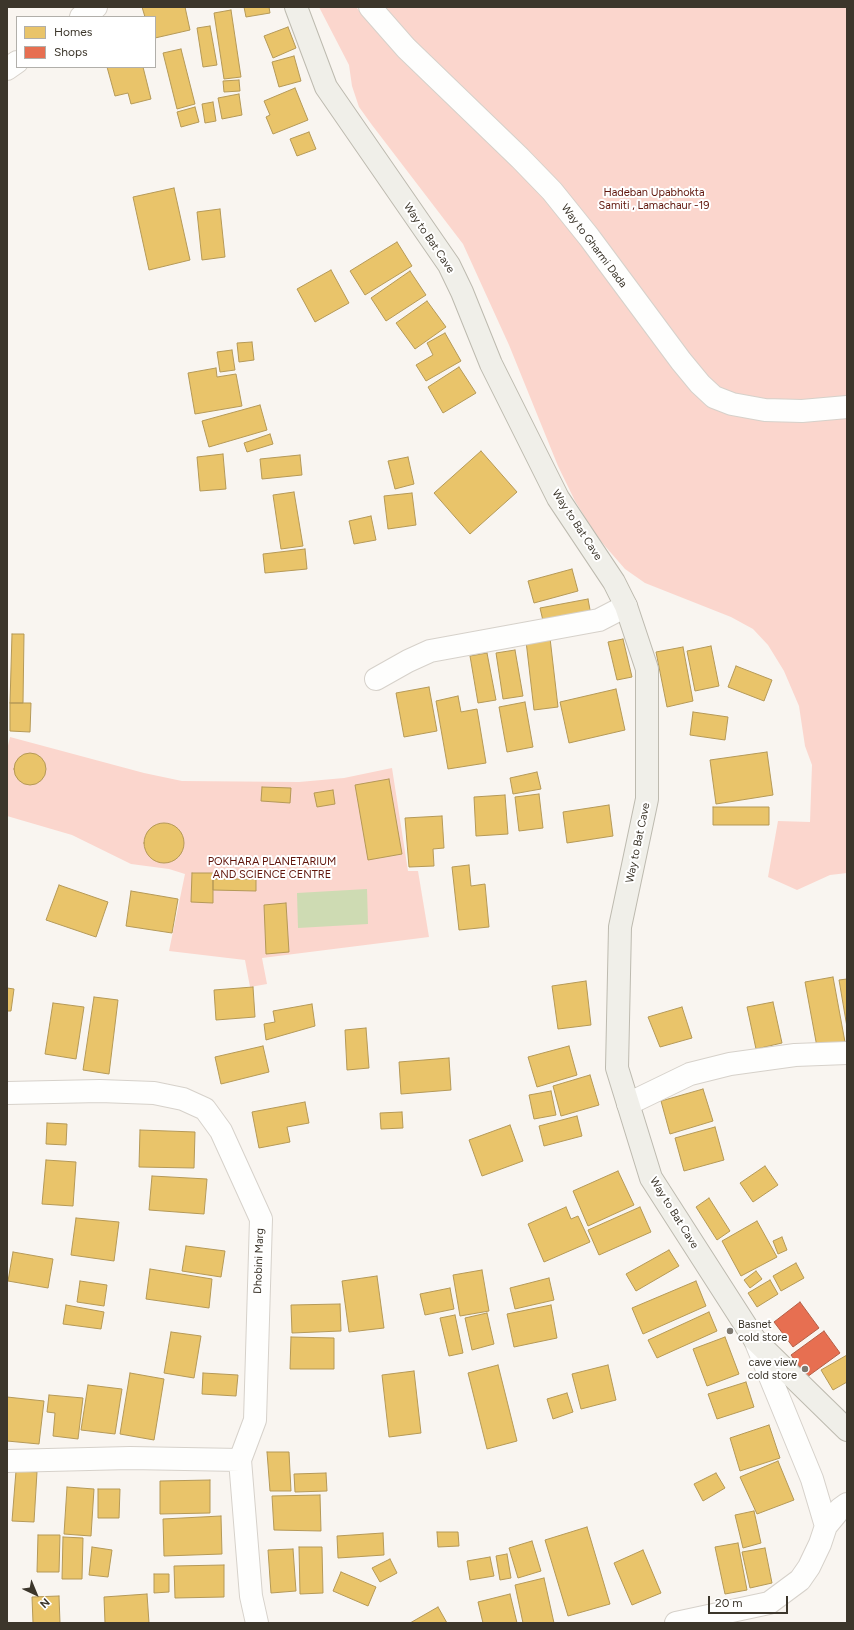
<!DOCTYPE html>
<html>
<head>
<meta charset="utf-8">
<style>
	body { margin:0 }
	#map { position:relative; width:854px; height:1630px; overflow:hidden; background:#f9f5f0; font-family:Figtree,sans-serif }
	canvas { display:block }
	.frame { position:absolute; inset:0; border:8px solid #3c362b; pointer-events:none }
	.legend { position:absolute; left:16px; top:16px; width:140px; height:52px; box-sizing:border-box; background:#fff; border:1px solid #b1afaa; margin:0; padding:5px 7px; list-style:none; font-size:12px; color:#3c362b }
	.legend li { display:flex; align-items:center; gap:8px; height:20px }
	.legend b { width:20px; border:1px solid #b1afaa }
	.north { position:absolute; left:16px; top:1574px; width:40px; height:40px; -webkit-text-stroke:3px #fff; paint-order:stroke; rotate:136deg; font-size:11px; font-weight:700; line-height:16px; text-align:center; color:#3c362b }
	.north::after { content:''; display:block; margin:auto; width:14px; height:18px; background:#3c362b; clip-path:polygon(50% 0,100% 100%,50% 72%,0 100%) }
	.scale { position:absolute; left:708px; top:1596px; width:80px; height:18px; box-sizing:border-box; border:2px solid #3c362b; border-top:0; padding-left:5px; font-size:12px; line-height:14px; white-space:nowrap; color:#3c362b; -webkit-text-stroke:3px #fff; paint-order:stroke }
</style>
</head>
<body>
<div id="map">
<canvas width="854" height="1630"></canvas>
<div class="frame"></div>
<ul class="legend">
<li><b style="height:11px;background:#e9c46a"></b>Homes</li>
<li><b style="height:11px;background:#e76f51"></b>Shops</li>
</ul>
<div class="north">N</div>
<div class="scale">20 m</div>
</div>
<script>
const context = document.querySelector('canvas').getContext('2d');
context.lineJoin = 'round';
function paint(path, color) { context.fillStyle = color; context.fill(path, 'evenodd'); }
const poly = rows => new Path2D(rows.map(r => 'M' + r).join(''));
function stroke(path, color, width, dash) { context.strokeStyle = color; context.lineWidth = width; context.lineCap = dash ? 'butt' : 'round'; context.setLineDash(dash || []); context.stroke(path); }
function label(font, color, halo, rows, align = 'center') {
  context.font = font + ' Figtree,sans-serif'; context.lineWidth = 4; context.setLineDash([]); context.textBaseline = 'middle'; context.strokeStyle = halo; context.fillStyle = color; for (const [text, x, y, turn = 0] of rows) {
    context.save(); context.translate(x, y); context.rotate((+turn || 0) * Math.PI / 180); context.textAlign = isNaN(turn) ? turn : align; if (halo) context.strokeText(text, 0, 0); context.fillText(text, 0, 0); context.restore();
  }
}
const green = poly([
	[319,7,356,7,362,14,364,7,847,7,847,873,830,875,797,890,768,877,778,821,810,822,812,765,805,746,799,706,784,671,768,645,753,629,731,617,645,583,625,569,598,538,575,501,558,466,509,345,463,244,372,125,359,107,352,86,349,65],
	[10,737,144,773,182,781,299,782,344,778,392,768,408,871,418,871,429,937,262,958,267,984,250,987,245,960,169,951,185,874,169,869,131,864,72,835,7,816,7,750]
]);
const water = poly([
	[367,889,368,924,298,928,297,893]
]);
const homes = poly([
	[142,7,185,7,190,30,155,38,155,17,145,17,142,7],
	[244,7,269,7,270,13,246,17,244,7],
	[231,10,241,77,224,79,214,13,231,10],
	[210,26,217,65,203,67,197,28,210,26],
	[288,27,296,48,273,58,264,36,288,27],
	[181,49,195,104,177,109,163,53,181,49],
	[294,56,301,81,279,87,272,62,294,56],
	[107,67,143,67,151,99,131,104,128,93,115,96,107,67],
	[239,80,240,91,224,92,223,81,239,80],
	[295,88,308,120,273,134,266,117,270,115,264,101,295,88],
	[239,94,242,115,222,119,218,98,239,94],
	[213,102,216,121,205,123,202,104,213,102],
	[195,107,199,122,181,127,177,112,195,107],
	[309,132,316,149,297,156,290,139,309,132],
	[174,188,190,260,149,270,133,197,174,188],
	[220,209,225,257,202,260,197,212,220,209],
	[397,242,412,266,365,295,350,271,397,242],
	[331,270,349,303,315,322,297,289,331,270],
	[410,271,426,295,386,321,371,298,410,271],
	[427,301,446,327,415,349,396,323,427,301],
	[445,333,461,361,426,381,416,365,433,355,427,343,445,333],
	[252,342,254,360,239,362,237,343,252,342],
	[232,350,235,370,220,372,217,352,232,350],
	[459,367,476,393,443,413,428,387,459,367],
	[216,368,217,377,236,374,242,406,195,414,188,373,216,368],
	[260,405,267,430,209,447,202,421,260,405],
	[270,434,273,444,247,452,244,443,270,434],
	[481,451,517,492,470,534,434,493,481,451],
	[223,454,226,489,200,491,197,457,223,454],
	[300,455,302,475,262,479,260,459,300,455],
	[408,457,414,484,395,489,388,461,408,457],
	[294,492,303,546,281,549,273,495,294,492],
	[412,493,416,525,388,529,384,496,412,493],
	[371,516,376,540,354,544,349,521,371,516],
	[305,549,307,569,265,573,263,554,305,549],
	[572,569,578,591,534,603,528,581,572,569],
	[588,599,591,615,544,625,540,608,588,599],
	[12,634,24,634,23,703,10,703,12,634],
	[550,638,558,707,534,710,526,641,550,638],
	[623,639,632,677,617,680,608,642,623,639],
	[711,646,719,686,695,691,687,651,711,646],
	[683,647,693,701,667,707,656,652,683,647],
	[515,650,523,696,503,699,496,653,515,650],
	[487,653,496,700,478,703,470,656,487,653],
	[736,666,772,680,764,701,728,687,736,666],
	[429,687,437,731,404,737,396,693,429,687],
	[616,689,625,730,569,743,560,702,616,689],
	[458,696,461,712,477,709,486,763,448,769,436,701,458,696],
	[525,702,533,747,507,752,499,707,525,702],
	[10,703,31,703,30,732,10,731,10,703],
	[693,712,728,717,725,740,690,735,693,712],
	[767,752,773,795,716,804,710,760,767,752],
	'14 769a16 16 0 1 1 32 0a16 16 0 1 1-32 0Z',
	[537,772,541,789,513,794,510,778,537,772],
	[389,779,402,854,368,860,355,785,389,779],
	[262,787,291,788,290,803,261,801,262,787],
	[333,790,335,804,317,807,314,793,333,790],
	[539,794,543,828,519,831,515,797,539,794],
	[505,795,508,834,476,836,474,797,505,795],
	[609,805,613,836,567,843,563,812,609,805],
	[713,807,769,807,769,825,713,825,713,807],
	[442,816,444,848,433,849,434,866,409,867,405,818,442,816],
	'144 843a20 20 0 1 1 40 0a20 20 0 1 1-40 0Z',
	[469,865,471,886,485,884,489,927,459,930,452,867,469,865],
	[192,873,213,873,213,903,191,902,192,873],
	[213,879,256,879,256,891,213,890,213,879],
	[59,885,108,902,96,937,46,920,59,885],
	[131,891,178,899,172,933,126,926,131,891],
	[286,903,289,952,266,954,264,905,286,903],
	[833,977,845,1042,817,1047,805,982,833,977],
	[847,979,847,1027,839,980,847,979],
	[586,981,591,1025,558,1029,552,986,586,981],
	[253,987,255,1017,216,1020,214,990,253,987],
	[7,988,14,989,11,1011,7,1011,7,988],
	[94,997,118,1000,109,1074,83,1070,94,997],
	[773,1002,782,1043,756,1049,747,1007,773,1002],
	[53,1003,84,1007,76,1059,45,1054,53,1003],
	[312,1004,315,1026,266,1040,264,1024,275,1022,273,1011,312,1004],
	[682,1007,692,1038,660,1047,648,1017,682,1007],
	[366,1028,369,1068,347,1070,345,1030,366,1028],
	[263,1046,269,1072,221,1084,215,1057,263,1046],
	[569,1046,577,1075,537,1087,528,1057,569,1046],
	[449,1058,451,1090,401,1094,399,1062,449,1058],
	[590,1075,599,1105,561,1116,553,1086,590,1075],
	[703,1089,713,1121,670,1134,661,1101,703,1089],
	[551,1091,556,1115,534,1119,529,1095,551,1091],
	[305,1102,309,1123,287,1127,290,1142,259,1148,252,1112,305,1102],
	[402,1112,403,1128,381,1129,380,1113,402,1112],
	[577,1116,582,1136,544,1146,539,1126,577,1116],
	[47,1123,67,1124,66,1145,46,1144,47,1123],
	[510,1125,523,1161,482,1176,469,1140,510,1125],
	[715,1127,724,1160,684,1171,675,1138,715,1127],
	[140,1130,195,1132,194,1168,139,1167,140,1130],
	[46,1160,76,1162,73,1206,42,1204,46,1160],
	[765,1166,778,1185,753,1202,740,1183,765,1166],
	[618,1171,634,1205,588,1226,573,1191,618,1171],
	[152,1176,207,1179,204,1214,149,1210,152,1176],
	[709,1198,730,1231,717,1240,696,1207,709,1198],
	[566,1207,571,1219,578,1216,590,1242,544,1262,528,1224,566,1207],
	[640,1207,651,1232,599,1255,588,1230,640,1207],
	[76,1218,119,1222,114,1261,71,1255,76,1218],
	[757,1221,777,1257,741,1276,722,1241,757,1221],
	[782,1237,787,1250,778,1254,773,1241,782,1237],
	[186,1246,225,1251,221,1277,182,1271,186,1246],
	[669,1250,679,1266,636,1291,626,1274,669,1250],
	[13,1252,53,1259,48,1288,8,1281,13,1252],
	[796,1263,804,1278,781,1291,773,1276,796,1263],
	[150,1269,212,1279,209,1308,146,1299,150,1269],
	[482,1270,489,1311,460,1316,453,1275,482,1270],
	[756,1271,762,1279,750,1288,744,1280,756,1271],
	[377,1276,384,1328,349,1332,342,1281,377,1276],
	[549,1278,554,1300,515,1309,510,1288,549,1278],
	[770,1280,778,1294,757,1307,748,1293,770,1280],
	[80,1281,107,1285,104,1306,77,1302,80,1281],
	[696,1281,706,1306,643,1334,632,1308,696,1281],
	[450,1288,454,1309,425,1315,420,1294,450,1288],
	[340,1304,341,1331,292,1333,291,1305,340,1304],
	[66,1305,104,1312,101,1329,63,1324,66,1305],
	[551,1305,557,1338,514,1347,507,1314,551,1305],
	[709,1312,717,1331,657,1358,648,1340,709,1312],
	[487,1313,494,1344,472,1350,465,1318,487,1313],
	[455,1315,463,1353,449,1356,440,1318,455,1315],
	[171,1332,201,1336,194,1378,164,1373,171,1332],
	[291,1337,334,1338,334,1369,290,1369,291,1337],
	[725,1337,739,1374,707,1386,693,1349,725,1337],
	[847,1355,847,1382,833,1390,821,1370,847,1355],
	[498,1365,517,1441,487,1449,468,1373,498,1365],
	[608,1365,616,1400,581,1409,572,1374,608,1365],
	[414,1371,421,1433,389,1437,382,1375,414,1371],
	[130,1373,164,1379,154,1440,120,1434,130,1373],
	[203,1373,238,1375,236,1396,202,1394,203,1373],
	[746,1382,754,1407,717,1419,708,1394,746,1382],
	[88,1385,122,1389,115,1434,81,1430,88,1385],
	[567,1393,573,1412,553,1419,547,1399,567,1393],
	[49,1395,83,1398,78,1439,53,1436,55,1413,47,1412,49,1395],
	[7,1397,44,1401,39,1444,7,1441,7,1397],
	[769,1425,780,1458,740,1471,730,1438,769,1425],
	[267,1452,289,1452,291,1491,270,1491,267,1452],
	[778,1461,794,1500,757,1514,740,1477,778,1461],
	[16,1471,37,1472,34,1522,12,1521,16,1471],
	[326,1473,327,1491,295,1492,294,1474,326,1473],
	[716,1473,725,1488,703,1501,694,1484,716,1473],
	[210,1480,210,1513,160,1514,160,1481,210,1480],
	[67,1487,94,1489,91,1536,64,1534,67,1487],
	[98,1489,120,1489,119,1518,98,1518,98,1489],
	[320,1495,321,1531,274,1530,272,1496,320,1495],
	[754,1511,761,1543,743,1548,735,1515,754,1511],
	[221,1516,222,1554,164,1556,163,1519,221,1516],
	[587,1527,610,1604,568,1616,545,1540,587,1527],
	[437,1532,458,1532,459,1546,438,1547,437,1532],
	[383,1533,384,1555,338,1558,337,1536,383,1533],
	[38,1535,60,1535,59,1572,37,1572,38,1535],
	[63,1537,83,1538,82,1579,62,1579,63,1537],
	[532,1541,541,1571,518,1578,509,1548,532,1541],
	[738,1543,747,1590,725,1594,715,1547,738,1543],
	[92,1547,112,1550,108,1577,89,1575,92,1547],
	[299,1547,322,1547,323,1593,300,1594,299,1547],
	[765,1548,772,1583,750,1588,742,1552,765,1548],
	[293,1549,296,1591,271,1593,268,1550,293,1549],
	[643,1550,661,1593,632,1605,614,1563,643,1550],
	[507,1554,511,1578,500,1580,496,1556,507,1554],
	[490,1557,494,1576,470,1580,467,1561,490,1557],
	[390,1559,397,1573,380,1582,372,1568,390,1559],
	[224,1565,224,1597,175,1598,174,1566,224,1565],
	[341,1572,376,1587,368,1606,333,1591,341,1572],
	[154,1574,169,1574,169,1592,154,1593,154,1574],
	[544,1578,554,1623,523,1623,515,1585,544,1578],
	[147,1594,149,1623,105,1623,104,1597,147,1594],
	[510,1594,517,1623,483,1623,478,1602,510,1594],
	[59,1596,60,1623,33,1623,32,1597,59,1596],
	[438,1607,447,1623,410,1623,438,1607]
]);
const shops = poly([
	[800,1302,819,1328,793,1347,774,1322,800,1302],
	[824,1331,840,1353,807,1377,791,1355,824,1331]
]);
const street = poly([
	[376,679,408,661,430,651,599,620,626,606],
	[7,1093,100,1091,154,1093,183,1099,205,1109,221,1131,261,1219,255,1420,240,1460,251,1596,257,1623],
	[628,1104,690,1074,730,1064,795,1055,847,1053],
	[7,1461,130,1458,240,1460]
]);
const secondary = poly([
	[370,7,406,48,520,158,552,191,589,237,681,361,700,384,714,397,732,404,765,410,802,411,847,407],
	[81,17,96,7],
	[7,69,17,62],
	[826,1526,840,1509,847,1504],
	[676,1623,769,1603,800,1580,809,1567,820,1544,826,1526,812,1479,755,1340]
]);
const primary = poly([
	[296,7,326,87,449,265,462,292,491,364,558,498,614,582,626,606,647,669,647,799,620,927,617,1068,651,1178,755,1340,847,1430]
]);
const markers = [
	[730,1331,4,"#7e7970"],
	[805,1369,4,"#7e7970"]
];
const parkNames = [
	["Hadeban Upabhokta",654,193],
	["Samiti , Lamachaur -19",654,206],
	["POKHARA PLANETARIUM",272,862],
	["AND SCIENCE CENTRE",272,875]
];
const streetNames = [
	["Way to Bat Cave",429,238,56],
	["Way to Gharmi Dada",594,246,53],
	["Way to Bat Cave",577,525,57],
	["Way to Bat Cave",638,843,-78],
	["Way to Bat Cave",674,1213,58],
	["Dhobini Marg",259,1261,-88]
];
const poiNames = [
	["Basnet",738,1325],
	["cold store",738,1338],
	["cave view",797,1363,"right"],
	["cold store",797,1376,"right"]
];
paint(green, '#fbd6cd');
paint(water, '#cedbb3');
paint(homes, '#e9c46a');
stroke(homes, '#b59957', 1);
paint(shops, '#e76f51');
stroke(shops, '#b45e46', 1);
stroke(street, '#d6d1ca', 24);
stroke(secondary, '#d6d1ca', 24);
stroke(primary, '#bdbaaf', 24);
stroke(street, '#fefefd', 22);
stroke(secondary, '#fefefd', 22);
stroke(primary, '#f0efe9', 22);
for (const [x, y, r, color] of markers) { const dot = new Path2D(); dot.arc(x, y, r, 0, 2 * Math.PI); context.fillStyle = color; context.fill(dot); stroke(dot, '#fff', 1.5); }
label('11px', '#60160c', '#fff', parkNames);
label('11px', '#3c362b', '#fff', streetNames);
label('11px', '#3c362b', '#fff', poiNames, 'left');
</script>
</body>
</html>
